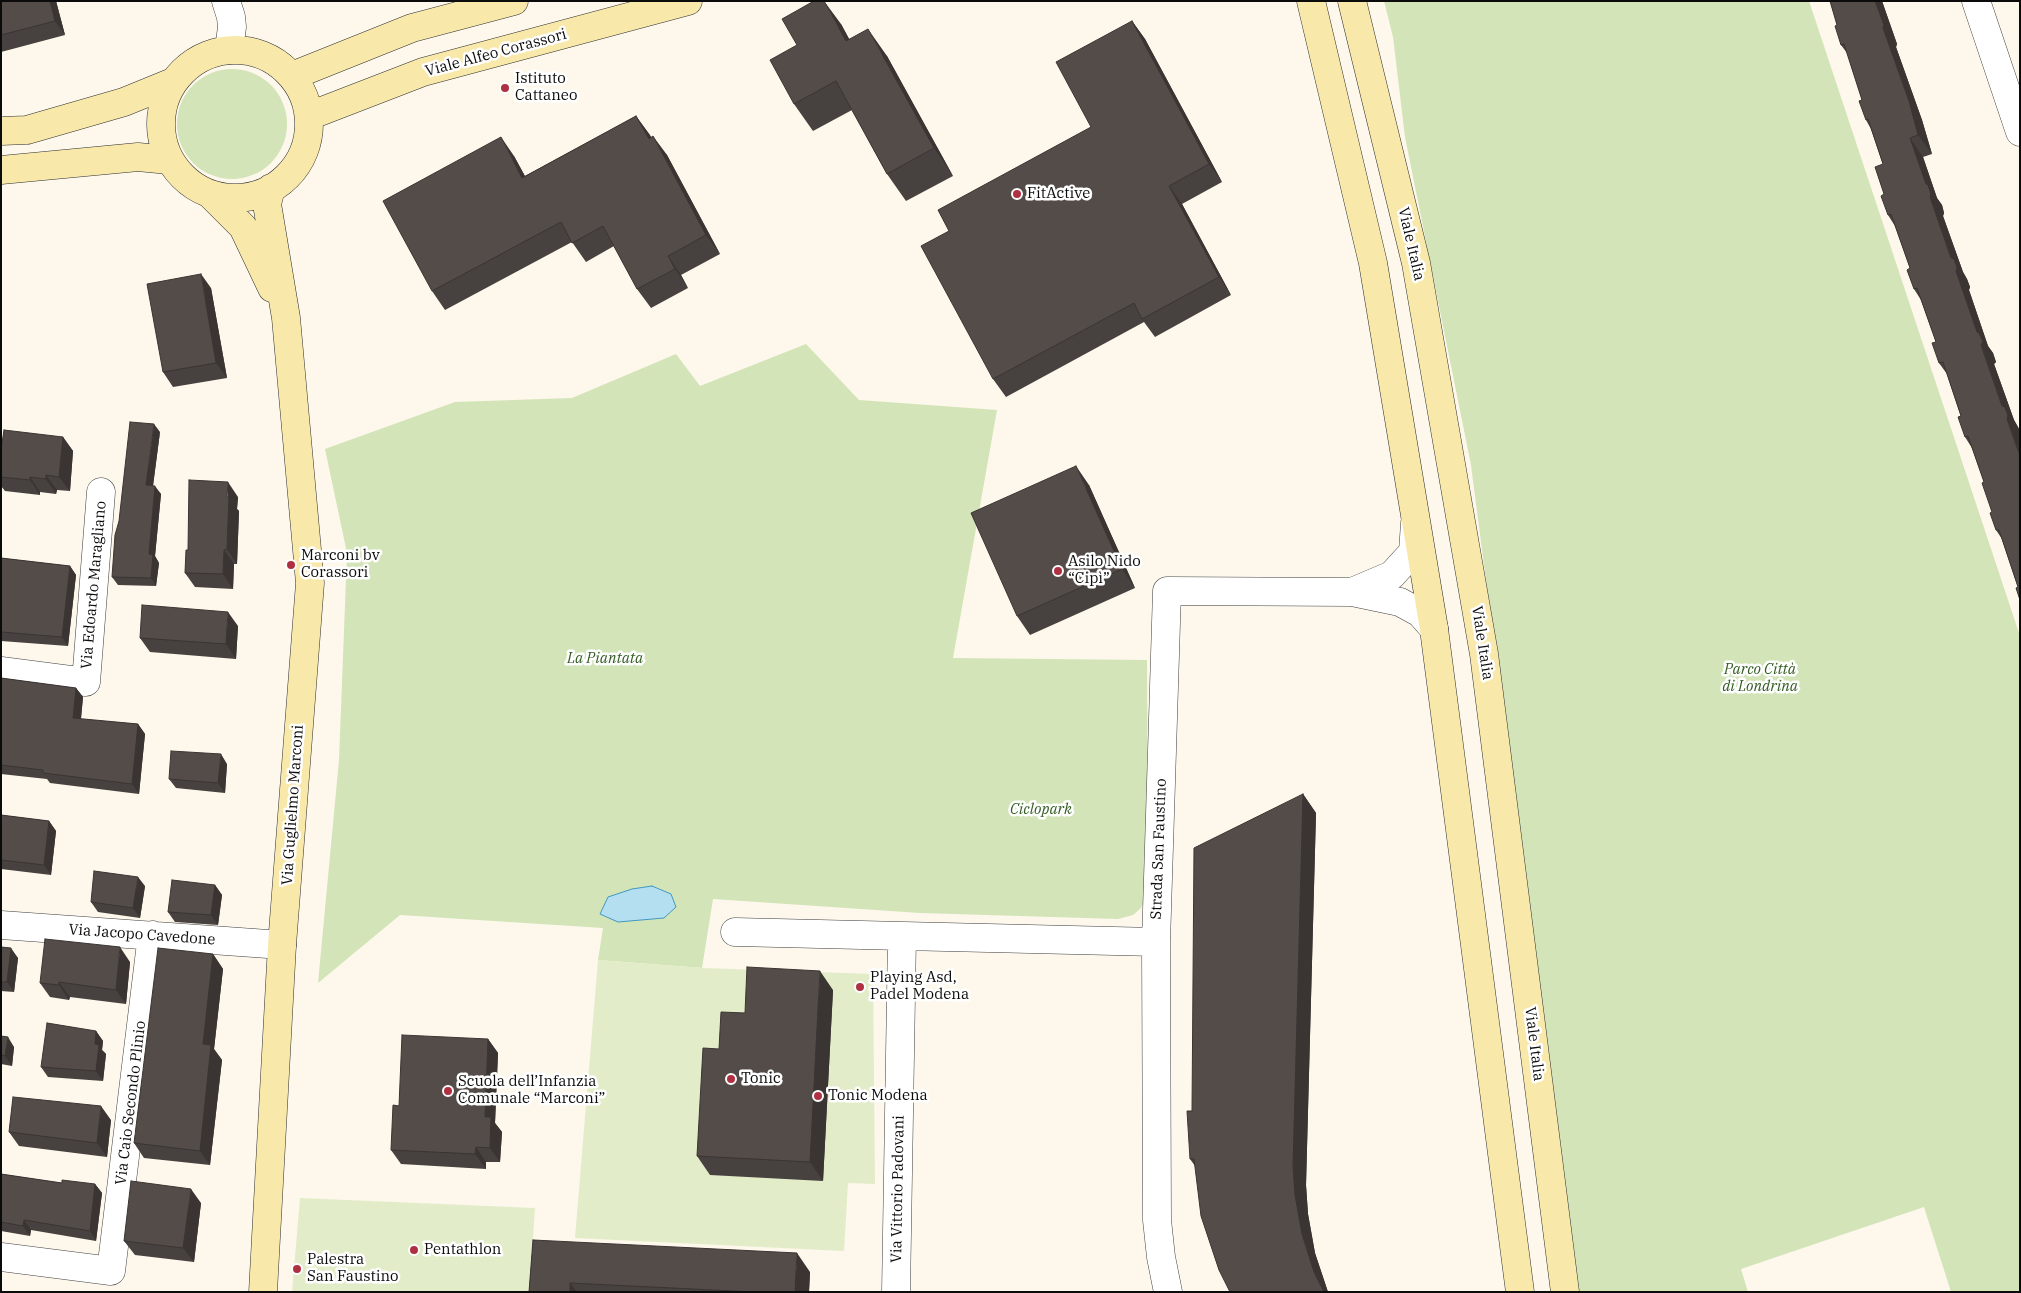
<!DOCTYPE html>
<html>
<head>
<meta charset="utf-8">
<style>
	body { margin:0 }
	#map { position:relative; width:2021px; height:1293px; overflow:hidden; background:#fdf8eb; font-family:"IBM Plex Serif",serif }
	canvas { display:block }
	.frame { position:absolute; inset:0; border:2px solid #0b0b0b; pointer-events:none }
</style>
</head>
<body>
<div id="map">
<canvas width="2021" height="1293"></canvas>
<div class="frame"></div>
</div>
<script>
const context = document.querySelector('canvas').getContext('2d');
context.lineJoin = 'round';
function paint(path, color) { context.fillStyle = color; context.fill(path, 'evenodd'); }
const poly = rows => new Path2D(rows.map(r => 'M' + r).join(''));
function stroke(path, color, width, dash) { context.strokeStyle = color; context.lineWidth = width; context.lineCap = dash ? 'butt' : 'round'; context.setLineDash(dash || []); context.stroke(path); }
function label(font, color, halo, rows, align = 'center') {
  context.font = font + ' "IBM Plex Serif",serif'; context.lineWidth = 5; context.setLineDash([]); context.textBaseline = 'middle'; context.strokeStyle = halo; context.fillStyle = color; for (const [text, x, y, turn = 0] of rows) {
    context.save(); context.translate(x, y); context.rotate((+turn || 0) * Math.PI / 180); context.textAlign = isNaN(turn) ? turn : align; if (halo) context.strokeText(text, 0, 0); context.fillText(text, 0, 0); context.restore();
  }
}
const green = poly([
	[1384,1,1809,1,2020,636,2020,1292,1951,1292,1924,1207,1741,1269,1748,1292,1578,1292,1471,465,1405,137,1393,37],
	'177 124a55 55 0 1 1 110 0a55 55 0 1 1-110 0Z',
	[806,344,859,400,997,410,953,658,1147,660,1148,879,1146,896,1141,908,1133,915,1118,919,920,913,713,899,702,968,598,960,603,928,400,915,318,983,339,760,347,553,325,449,455,402,572,398,676,354,700,386]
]);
const pitch = poly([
	[598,960,703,968,873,974,875,1184,848,1183,844,1251,575,1238],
	[300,1198,535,1208,529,1292,292,1292]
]);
const water = poly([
	[652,886,671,894,676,907,664,918,618,922,600,914,608,897,632,889,652,886]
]);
const street = poly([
	[226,1,231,17,232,27,229,50],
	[1976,1,2020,132],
	[1352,592,1392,575,1413,552,1415,523],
	[1,671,86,682,101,492],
	[1,925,282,945],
	[735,932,1156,942],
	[1,1257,111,1271,152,935],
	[896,1292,902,936],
	[1168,1292,1161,1257,1157,1220,1156,942,1167,591,1352,592,1400,602,1420,613,1434,629]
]);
const secondary = poly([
	[1311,1,1373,263,1434,629,1520,1292],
	[1352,1,1416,263,1484,654,1565,1292],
	'161 124a74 74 0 1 1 148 0a74 74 0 1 1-148 0Z',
	[292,76,412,28,514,1],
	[309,116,423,72,688,1],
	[1,131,27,130,124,102,173,82],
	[1,170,138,157,169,160],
	[210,194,243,227,272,288],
	[263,1292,282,945,310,583,286,318,267,204,271,188]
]);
const wall = poly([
	[1,1,56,1,65,35,1,52],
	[1830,1,1882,1,1897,44,1896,47,1922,120,1932,154,1923,157,1937,198,1942,205,1944,213,1943,216,1963,272,1967,279,1970,287,1969,290,1988,346,1993,353,1996,362,1994,364,2014,420,2018,427,2018,587,2002,539,1996,530,1992,512,1984,482,1972,448,1965,437,1961,416,1947,374,1939,363,1936,342,1921,300,1914,289,1910,268,1895,226,1888,215,1884,194,1883,164,1871,129,1866,120,1862,100,1847,53,1841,45,1837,25],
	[1132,21,1145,39,1222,182,1182,204,1231,295,1155,337,1144,322,1006,397,993,379],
	[841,24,849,39,887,56,953,176,906,201,887,174,852,110,813,131,794,104],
	[636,116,651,137,667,155,720,254,681,275,688,288,651,308,637,289,614,246,586,262,572,242,445,310,432,291,514,156,525,176],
	[211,288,227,378,173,387,163,372],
	[160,432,153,486,161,494,155,556,159,563,156,586,118,585,112,577],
	[63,437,73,451,70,491,57,490,56,494,40,492,40,495,5,491,1,486,1,450],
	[1089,485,1135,588,1030,635,1017,616],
	[238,497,237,509,239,511,237,564,234,564,233,589,195,587,185,573,188,550],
	[1,558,70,566,76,575,68,646,1,641],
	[238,626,236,659,150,652,140,638],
	[1,678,76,688,83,697,81,719,138,724,145,734,139,794,50,783,47,779,1,774],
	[227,764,225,793,176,788,169,779],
	[1303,794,1316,813,1306,1185,1308,1214,1315,1253,1328,1292,1230,1292,1195,1166,1190,1159,1192,1111],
	[1,815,49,821,56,831,51,875,1,869],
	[215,885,222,895,218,925,175,922,168,912],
	[145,886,140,918,98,912,91,902],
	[1,946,18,958,14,992,1,991],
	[213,954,223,969,214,1049,222,1060,210,1165,144,1158,134,1143],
	[130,962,126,1004,70,997,69,1000,50,997,40,983],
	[833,990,823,1181,710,1175,697,1156,719,1049,745,1013],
	[96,1031,103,1041,102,1050,106,1054,103,1081,48,1077,41,1067],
	[1,1036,14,1047,12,1066,1,1064],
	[488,1039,498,1053,495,1123,502,1132,500,1162,486,1162,486,1169,401,1164,391,1150,399,1106],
	[111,1120,107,1157,19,1146,9,1132],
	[1,1174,62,1183,95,1184,102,1193,96,1241,31,1230,30,1236,1,1231],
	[201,1203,194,1262,135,1255,124,1241],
	[533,1240,810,1272,809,1292,529,1292]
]);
const shadedWall = poly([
	[50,1,56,1,65,35,55,21],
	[824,1,841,24,865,68,846,41],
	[1875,1,1882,1,1897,44,1896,47,1922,120,1932,154,1918,135,1883,28],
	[1132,21,1145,39,1222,182,1209,164],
	[868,29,887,56,953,176,934,148],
	[636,116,650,135,662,158,649,139],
	[653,136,667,155,720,254,706,235],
	[501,137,514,156,536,197,522,178],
	[1910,138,1923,157,1937,198,1942,205,1944,213,1943,216,1963,272,1967,279,1970,287,1969,290,1988,346,1993,353,1996,362,1994,364,2014,420,2018,427,2020,430,2020,456],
	[1169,186,1182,204,1231,295,1219,277],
	[668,256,681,275,688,288,675,269],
	[201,274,211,288,227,378,216,363],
	[154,424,160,432,152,493,146,485],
	[63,437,73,451,70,491,59,477],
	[1076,466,1089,485,1135,588,1122,569],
	[46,475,57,490,56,494,46,479],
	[30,477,40,492,40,495,30,480],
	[228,482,238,497,237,509,239,511,237,564,227,549],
	[155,486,161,494,155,556,159,563,156,586,151,578,149,554],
	[224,550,234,564,233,589,223,574],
	[70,566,76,575,68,646,62,637],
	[228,612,238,626,236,659,226,644],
	[76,688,83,697,80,728,73,718],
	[138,724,145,734,139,794,132,784],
	[221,754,227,764,225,793,218,783],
	[1303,794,1316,813,1306,1185,1308,1214,1315,1253,1328,1292,1324,1292,1314,1272,1302,1234,1295,1195,1293,1166],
	[49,821,56,831,51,875,44,865],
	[138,877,145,886,140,918,133,908],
	[215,885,222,895,218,925,211,915],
	[120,947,130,962,126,1004,116,990],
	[11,948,18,958,14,992,7,982],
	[213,954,223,969,214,1049,222,1060,210,1165,200,1151,203,1044],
	[820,971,833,990,823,1181,810,1162],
	[59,982,70,997,69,1000,59,985],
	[96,1031,103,1041,102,1050,106,1054,103,1081,96,1071,95,1044],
	[8,1037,14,1047,12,1066,5,1056],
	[488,1039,498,1053,495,1123,502,1132,500,1162,490,1148,485,1117],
	[101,1106,111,1120,107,1157,97,1143],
	[476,1147,486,1162,486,1169,475,1154],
	[95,1184,102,1193,96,1241,90,1231],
	[191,1189,201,1203,194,1262,183,1248],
	[24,1220,31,1230,30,1236,23,1226],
	[797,1253,810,1272,809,1292,795,1292],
	[570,1283,577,1292,570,1292]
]);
const building = poly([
	[1,1,50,1,55,21,1,35,1,1],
	[814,1,824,1,846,41,868,29,934,148,887,174,836,81,794,104,770,60,797,45,782,19,814,1],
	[1830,1,1875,1,1884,25,1883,28,1909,101,1918,135,1910,138,1926,184,1928,185,1931,194,1930,197,1951,258,1954,259,1957,268,1956,271,1977,332,1979,333,1983,342,1981,345,2002,406,2005,407,2008,416,2007,419,2020,456,2020,600,2016,588,2018,587,1999,530,1996,530,1990,513,1992,512,1982,483,1984,482,1968,436,1965,437,1958,417,1961,416,1943,362,1939,363,1932,343,1936,342,1917,288,1914,289,1907,270,1910,268,1891,214,1888,215,1881,196,1884,194,1875,167,1883,164,1868,119,1866,120,1859,101,1862,100,1844,44,1841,45,1835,26,1837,25,1830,1],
	[1132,21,1209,164,1169,186,1219,277,1142,319,1134,303,993,379,921,246,949,231,938,210,1091,127,1056,62,1132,21],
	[636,116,649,139,653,136,706,235,668,256,675,269,637,289,603,226,572,243,561,222,432,291,383,201,501,137,522,178,636,116],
	[201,274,216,363,163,372,147,284,201,274],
	[130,422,154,424,146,485,155,486,149,554,153,555,151,578,112,577,115,535,119,521,130,422],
	[4,430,63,437,59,477,46,475,46,479,30,477,30,480,1,477,1,450,4,430],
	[1076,466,1122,569,1017,616,971,513,1076,466],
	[189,480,228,482,227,497,229,497,227,549,224,550,223,574,185,573,186,550,188,550,189,480],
	[1,558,70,566,62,637,1,632,1,558],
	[142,605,228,612,226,644,140,638,142,605],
	[1,678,76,688,73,718,138,724,132,784,43,773,43,770,1,765,1,678],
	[171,751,221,754,218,783,169,779,171,751],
	[1303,794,1293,1166,1295,1195,1302,1234,1314,1272,1324,1292,1230,1292,1219,1270,1201,1216,1194,1159,1190,1159,1187,1111,1192,1111,1194,848,1303,794],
	[1,815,49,821,44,865,1,860,1,815],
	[94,871,138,877,133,908,91,902,94,871],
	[172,880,215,885,211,915,168,912,172,880],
	[45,939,120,947,116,990,59,982,59,985,40,983,45,939],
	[1,947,11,948,7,982,1,982,1,947],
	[158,948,213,954,203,1044,211,1045,200,1151,134,1143,158,948],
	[747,967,820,971,810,1162,697,1156,703,1048,719,1049,721,1012,745,1013,747,967],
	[47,1023,96,1031,95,1044,99,1045,96,1071,41,1067,47,1023],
	[402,1035,488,1039,485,1117,491,1117,490,1148,476,1147,475,1154,391,1150,393,1105,399,1106,402,1035],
	[1,1036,8,1037,5,1056,1,1055,1,1036],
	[13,1097,101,1106,97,1143,9,1132,13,1097],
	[1,1174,62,1183,62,1180,95,1184,90,1231,24,1220,23,1226,1,1222,1,1174],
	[131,1181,191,1189,183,1248,124,1241,131,1181],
	[533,1240,797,1253,795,1292,755,1292,570,1283,570,1292,529,1292,533,1240]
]);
const markers = [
	[505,88,5,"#ae3041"],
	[1017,194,5,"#ae3041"],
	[291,565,5,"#ae3041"],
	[1058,571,5,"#ae3041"],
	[860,987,5,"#ae3041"],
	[731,1079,5,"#ae3041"],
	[448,1091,5,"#ae3041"],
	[818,1096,5,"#ae3041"],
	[414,1250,5,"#ae3041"],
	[297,1269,5,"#ae3041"]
];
const streetNames = [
	["Viale Alfeo Corassori",496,53,-15],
	["Viale Italia",1411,244,77],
	["Via Edoardo Maragliano",94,585,-85],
	["Viale Italia",1482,643,81],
	["Via Guglielmo Marconi",293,805,-86],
	["Strada San Faustino",1159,849,-88],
	["Via Jacopo Cavedone",142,935,4],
	["Viale Italia",1534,1044,83],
	["Via Caio Secondo Plinio",131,1103,-83],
	["Via Vittorio Padovani",898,1189,-89]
];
const poiNames = [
	["Istituto",515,79],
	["Cattaneo",515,96],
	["FitActive",1027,194],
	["Marconi bv",301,556],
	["Corassori",301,573],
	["Asilo Nido",1068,562],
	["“Cipì”",1068,579],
	["Playing Asd,",870,978],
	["Padel Modena",870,995],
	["Tonic",741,1079],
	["Scuola dell’Infanzia",458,1082],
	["Comunale “Marconi”",458,1099],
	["Tonic Modena",828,1096],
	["Pentathlon",424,1250],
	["Palestra",307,1260],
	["San Faustino",307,1277]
];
const parkNames = [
	["La Piantata",605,659],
	["Parco Città",1760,670],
	["di Londrina",1760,687],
	["Ciclopark",1041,810]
];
paint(green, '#d3e4b8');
paint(pitch, '#e3ecc9');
paint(water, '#b4dff0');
stroke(water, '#4199c1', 1);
stroke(street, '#3e3e3e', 29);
stroke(secondary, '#2d2d2d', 29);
stroke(street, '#fff', 28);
stroke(secondary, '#f8e9ab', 28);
paint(wall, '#47413f');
paint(shadedWall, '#3a3533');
paint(building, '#534c49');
stroke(building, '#3a3533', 1);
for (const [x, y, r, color] of markers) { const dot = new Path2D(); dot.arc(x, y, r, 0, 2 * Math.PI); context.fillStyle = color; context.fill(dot); stroke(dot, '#fff', 2); }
label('15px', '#0b0b0b', '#fff', streetNames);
label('15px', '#0b0b0b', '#fff', poiNames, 'left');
label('italic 15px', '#335c22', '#fff', parkNames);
</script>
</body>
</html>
